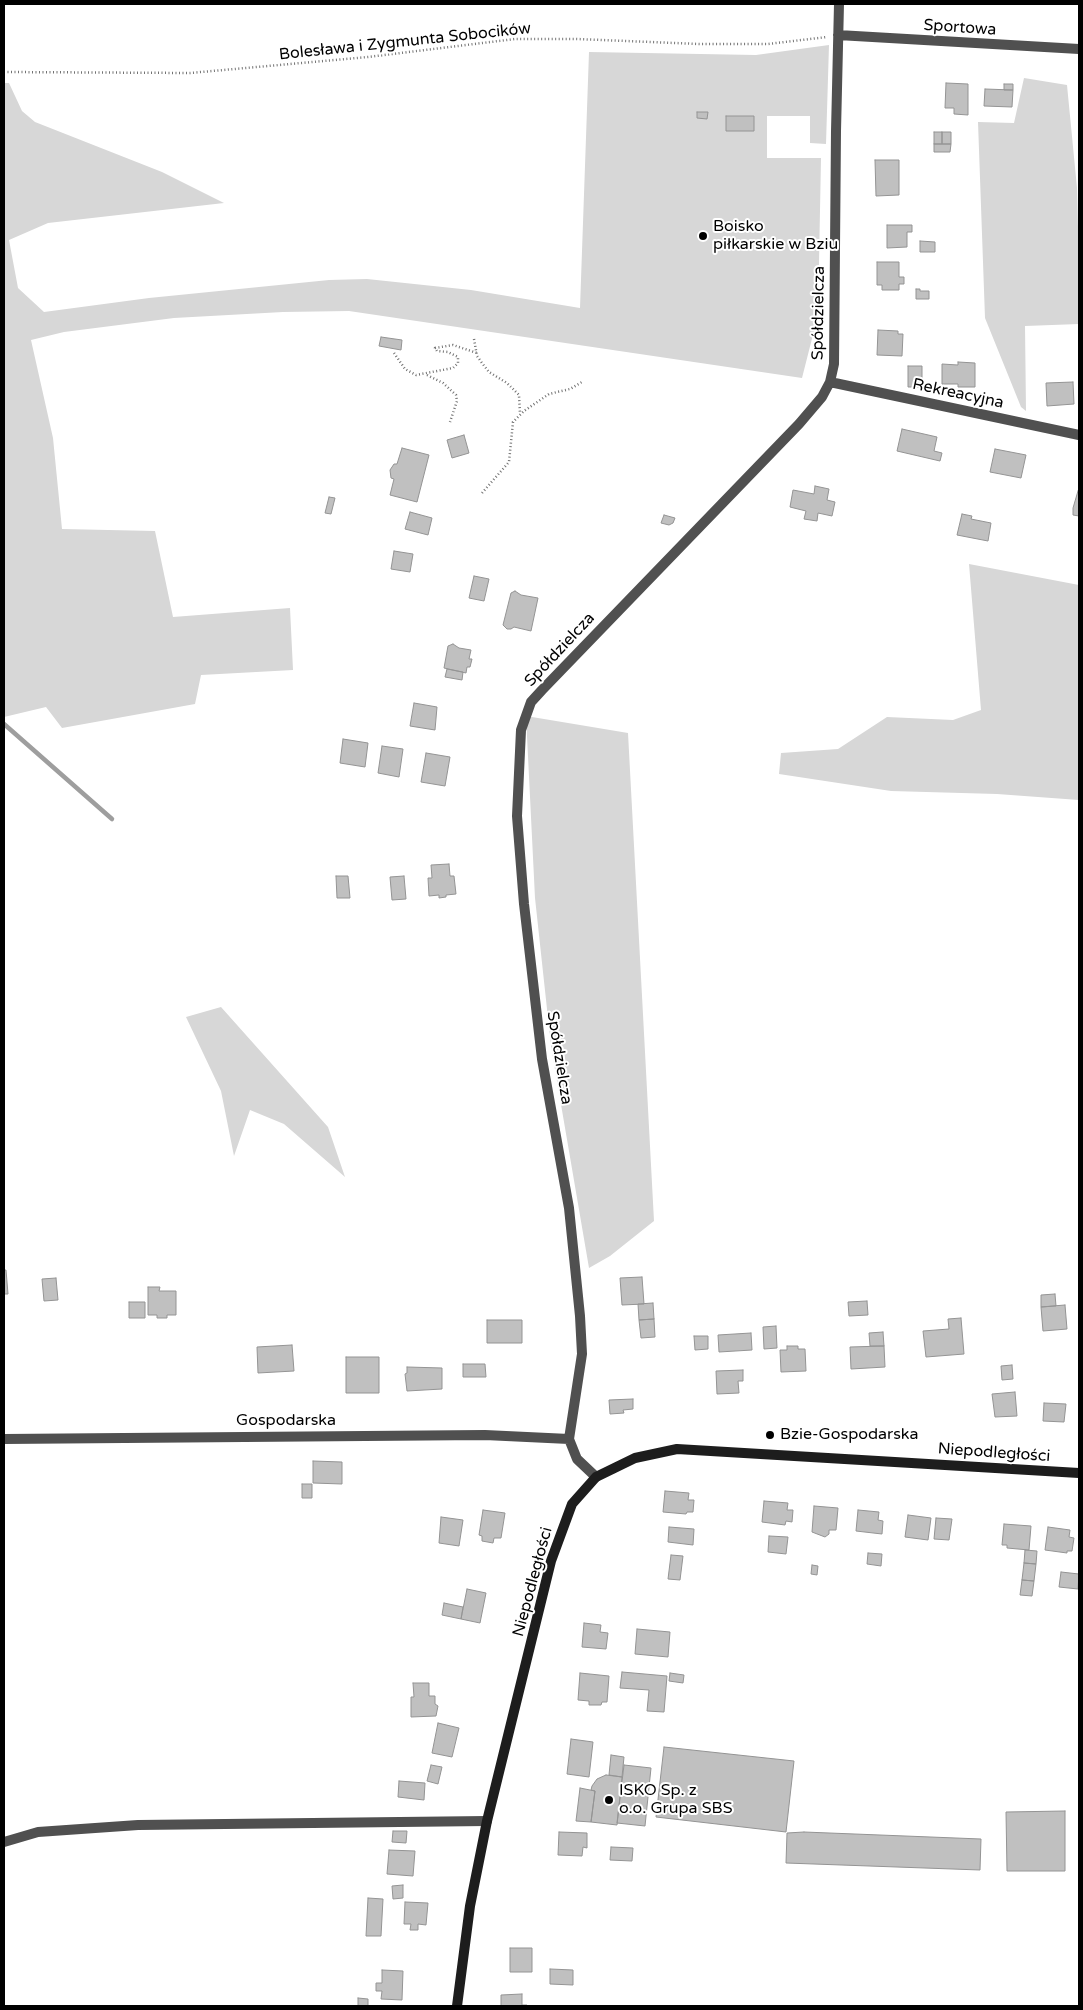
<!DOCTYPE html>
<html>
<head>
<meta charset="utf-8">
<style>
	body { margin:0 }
	#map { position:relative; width:1083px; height:2010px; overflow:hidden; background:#fff; font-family:"Varela Round",sans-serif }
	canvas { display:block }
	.frame { position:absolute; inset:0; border:5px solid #000; pointer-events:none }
</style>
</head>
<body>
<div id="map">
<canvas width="1083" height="2010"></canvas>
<div class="frame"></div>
</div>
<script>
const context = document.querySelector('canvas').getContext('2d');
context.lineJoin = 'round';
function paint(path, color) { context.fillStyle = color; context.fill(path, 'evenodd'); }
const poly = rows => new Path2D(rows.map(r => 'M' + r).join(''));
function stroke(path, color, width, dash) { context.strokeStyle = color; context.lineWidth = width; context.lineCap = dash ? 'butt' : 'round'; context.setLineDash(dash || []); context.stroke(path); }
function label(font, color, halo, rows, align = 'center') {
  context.font = font + ' "Varela Round",sans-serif'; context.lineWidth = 4; context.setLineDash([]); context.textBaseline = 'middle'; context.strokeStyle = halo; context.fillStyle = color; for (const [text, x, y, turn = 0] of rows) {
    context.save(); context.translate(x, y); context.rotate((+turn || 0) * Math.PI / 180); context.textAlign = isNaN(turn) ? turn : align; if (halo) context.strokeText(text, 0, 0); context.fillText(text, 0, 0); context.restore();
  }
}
const green = poly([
	[829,45,826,144,810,143,810,116,767,116,767,158,821,158,818,315,802,378,349,311,283,312,174,318,64,332,31,340,53,438,62,529,155,531,173,617,290,608,293,670,201,675,195,704,62,728,46,707,4,717,4,83,9,83,22,111,35,122,162,172,224,203,48,223,9,240,18,288,44,312,149,298,329,280,367,279,471,290,580,308,589,52,756,55],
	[1024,78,1067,85,1077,188,1079,267,1079,324,1025,326,1026,411,1021,407,985,318,978,122,1014,123],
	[969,564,1079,585,1079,800,997,794,891,791,779,774,781,753,838,749,887,717,953,720,981,710],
	[526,716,628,733,654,1221,610,1256,589,1268,551,1046,535,898],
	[221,1007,328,1127,345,1177,284,1124,250,1110,234,1156,221,1091,186,1017]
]);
const stream = poly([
	[4,724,112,819]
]);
const building = poly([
	[946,83,968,84,968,115,954,114,954,108,945,108,946,83],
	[1004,84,1013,84,1013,90,1004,90,1004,84],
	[985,89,1013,90,1012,107,984,106,985,89],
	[697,112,708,112,707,119,697,118,697,112],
	[726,116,754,116,754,131,726,131,726,116],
	[934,132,942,132,942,144,934,144,934,132],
	[942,132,951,132,951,144,942,144,942,132],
	[934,144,951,144,950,152,934,152,934,144],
	[875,160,899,160,899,195,876,196,875,160],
	[887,225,912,225,912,232,907,232,907,247,887,248,887,225],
	[920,241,935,242,935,252,920,252,920,241],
	[877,262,899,262,899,277,904,277,904,284,899,284,899,290,882,290,882,285,877,285,877,262],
	[916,289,920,289,920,291,929,291,929,299,916,299,916,289],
	[878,330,898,331,898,334,903,334,902,356,877,355,878,330],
	[381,337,402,340,401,350,379,346,381,337],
	[958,362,975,363,975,387,958,387,958,384,942,384,942,364,958,365,958,362],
	[908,366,922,366,922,387,908,387,908,366],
	[1073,382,1074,404,1047,406,1046,383,1073,382],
	[902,429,937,437,934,451,942,453,940,461,897,451,902,429],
	[464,435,469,453,452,458,447,440,464,435],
	[402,448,429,455,417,502,390,495,394,479,391,478,390,470,394,464,397,464,402,448],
	[995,449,1026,455,1021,478,990,472,995,449],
	[815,486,829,489,827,500,835,502,832,516,818,513,817,521,804,519,806,511,790,507,793,490,814,494,815,486],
	[1078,491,1079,492,1079,516,1073,515,1073,508,1078,491],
	[329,497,335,498,331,514,325,513,329,497],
	[410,512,432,518,428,535,405,529,410,512],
	[962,514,972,516,971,519,991,523,988,541,957,535,962,514],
	[664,515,675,518,673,523,669,525,661,523,664,515],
	[394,551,413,554,410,572,391,569,394,551],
	[474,576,489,579,484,601,469,598,474,576],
	[515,591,521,595,538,598,531,631,514,627,511,629,507,629,503,625,511,593,515,591],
	[453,644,459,648,471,650,469,659,472,659,470,667,467,667,466,673,444,668,448,646,453,644],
	[447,669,463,672,462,680,445,677,447,669],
	[414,703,437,707,435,730,410,726,414,703],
	[343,739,368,743,365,767,340,763,343,739],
	[382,746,403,749,399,777,378,773,382,746],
	[426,753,450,757,445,786,421,782,426,753],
	[449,864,450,876,454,876,456,894,446,895,446,897,439,898,439,895,429,896,428,878,432,878,431,865,449,864],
	[336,876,348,876,350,898,337,898,336,876],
	[404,876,406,899,392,900,390,877,404,876],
	[4,1270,6,1270,8,1294,4,1294,4,1270],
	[642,1277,644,1304,622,1305,620,1278,642,1277],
	[56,1278,58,1300,44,1301,42,1279,56,1278],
	[148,1287,160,1287,159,1291,176,1291,176,1315,167,1315,167,1318,157,1318,157,1315,148,1315,148,1287],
	[1055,1294,1056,1306,1041,1307,1041,1295,1055,1294],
	[867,1301,868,1315,849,1316,848,1302,867,1301],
	[129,1302,145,1302,145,1318,129,1318,129,1302],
	[653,1303,654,1319,639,1320,638,1304,653,1303],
	[1065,1305,1067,1329,1043,1331,1041,1307,1065,1305],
	[961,1318,964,1354,926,1357,923,1331,949,1329,948,1319,961,1318],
	[654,1319,655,1337,641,1338,639,1320,654,1319],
	[487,1320,522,1320,522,1343,487,1343,487,1320],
	[776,1326,777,1348,764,1349,763,1327,776,1326],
	[883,1332,884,1346,870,1346,869,1333,883,1332],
	[751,1333,752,1350,719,1352,718,1335,751,1333],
	[694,1336,708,1336,708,1349,695,1350,694,1336],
	[292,1345,294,1371,258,1373,257,1347,292,1345],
	[787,1346,798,1346,798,1349,805,1349,806,1371,781,1372,780,1350,787,1350,787,1346],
	[884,1346,885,1367,851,1369,850,1347,884,1346],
	[346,1357,379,1357,379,1393,346,1393,346,1357],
	[463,1364,485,1364,486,1377,463,1377,463,1364],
	[1012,1365,1013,1379,1002,1380,1001,1366,1012,1365],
	[407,1367,442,1368,442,1389,407,1391,405,1374,407,1373,407,1367],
	[743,1370,743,1381,738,1381,739,1393,717,1394,716,1371,743,1370],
	[1015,1392,1017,1416,995,1417,992,1394,1015,1392],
	[633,1399,633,1409,623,1410,624,1413,610,1414,609,1400,633,1399],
	[1044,1403,1066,1404,1064,1422,1043,1421,1044,1403],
	[313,1461,342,1462,342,1484,313,1483,313,1461],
	[302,1484,312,1484,312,1498,302,1498,302,1484],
	[665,1491,689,1493,688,1500,694,1500,693,1512,687,1512,686,1514,663,1512,665,1491],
	[764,1501,788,1503,787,1510,793,1510,792,1522,786,1521,785,1525,762,1522,764,1501],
	[814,1506,838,1508,836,1530,829,1530,829,1534,825,1537,812,1532,814,1506],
	[483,1510,505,1513,501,1538,494,1538,493,1543,482,1541,482,1536,479,1535,483,1510],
	[858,1510,879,1512,878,1520,883,1521,882,1534,856,1531,858,1510],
	[908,1515,931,1518,928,1540,905,1537,908,1515],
	[441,1517,463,1520,459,1546,439,1543,441,1517],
	[936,1518,952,1519,949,1540,934,1539,936,1518],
	[1004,1524,1031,1526,1029,1550,1007,1548,1007,1545,1002,1545,1004,1524],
	[669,1527,694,1529,693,1545,668,1542,669,1527],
	[1048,1527,1070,1530,1069,1537,1074,1538,1072,1551,1067,1551,1067,1553,1045,1550,1048,1527],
	[769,1536,788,1537,786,1554,768,1552,769,1536],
	[1025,1550,1037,1551,1036,1564,1024,1563,1025,1550],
	[868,1553,882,1554,881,1566,867,1564,868,1553],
	[671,1555,683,1556,680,1580,668,1579,671,1555],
	[1024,1563,1036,1564,1034,1581,1022,1580,1024,1563],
	[812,1565,818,1566,817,1575,811,1574,812,1565],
	[1061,1572,1079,1574,1078,1589,1059,1587,1061,1572],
	[1022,1580,1034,1581,1032,1596,1020,1595,1022,1580],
	[467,1589,486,1593,480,1623,461,1619,467,1589],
	[444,1603,463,1607,461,1619,442,1615,444,1603],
	[584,1623,601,1625,600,1632,608,1633,606,1649,582,1647,584,1623],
	[637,1629,670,1632,668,1657,635,1654,637,1629],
	[622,1672,667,1676,664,1712,647,1711,649,1690,620,1688,622,1672],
	[580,1673,609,1676,607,1702,602,1702,601,1705,589,1705,589,1701,578,1700,580,1673],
	[670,1673,684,1675,683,1683,669,1681,670,1673],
	[413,1683,429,1683,429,1696,435,1696,435,1704,438,1706,436,1716,411,1717,411,1697,414,1697,413,1683],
	[438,1723,459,1728,452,1757,432,1753,438,1723],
	[571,1739,593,1742,589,1777,567,1774,571,1739],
	[664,1747,794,1761,786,1832,656,1817,664,1747],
	[611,1755,624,1757,622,1777,609,1775,611,1755],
	[431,1765,442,1767,438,1784,427,1781,431,1765],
	[624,1765,651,1768,645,1826,617,1823,624,1765],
	[606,1775,622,1777,617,1825,591,1822,595,1791,591,1790,592,1786,597,1779,606,1775],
	[399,1781,425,1783,424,1800,398,1797,399,1781],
	[580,1788,595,1791,591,1822,576,1821,580,1788],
	[1065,1811,1065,1871,1007,1871,1006,1812,1065,1811],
	[393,1831,407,1831,406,1843,392,1842,393,1831],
	[559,1832,587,1833,587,1848,583,1847,582,1856,558,1855,559,1832],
	[804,1832,981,1839,980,1870,786,1863,787,1833,804,1832],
	[611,1847,633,1848,632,1861,610,1860,611,1847],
	[389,1850,415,1851,413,1876,387,1874,389,1850],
	[403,1885,403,1898,393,1899,392,1886,403,1885],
	[368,1898,383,1899,381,1936,366,1936,368,1898],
	[405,1902,428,1903,426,1925,418,1924,418,1930,410,1930,411,1924,404,1924,405,1902],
	[510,1948,532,1948,532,1972,510,1972,510,1948],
	[550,1969,573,1970,573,1985,550,1984,550,1969],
	[382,1970,403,1971,402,2000,381,1999,382,1991,376,1991,376,1983,382,1983,382,1970],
	[522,1994,522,2005,527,2005,527,2006,501,2006,501,1995,522,1994],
	[358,1998,368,1999,368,2006,358,2006,358,1998]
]);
const path = poly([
	[4,72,190,73,368,57,515,39,577,39,699,44,768,44,827,37],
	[474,339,477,356,482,363,489,372,507,383,519,395,520,414],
	[394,353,405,369,416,375,453,368,458,363,458,357,448,352,437,351,435,348,453,345,477,353],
	[427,375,443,383,456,395,457,401,450,422],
	[482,493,509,462,513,422,524,411,549,394,570,389,582,382]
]);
const street = poly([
	[838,35,1079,49],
	[830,382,1079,435],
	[4,1439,485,1435,569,1439],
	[596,1477,577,1459,569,1439,582,1354,580,1316,569,1208,542,1059,524,904,517,816,521,730,531,702,542,690,799,424,822,397,830,382,834,364,836,131,839,4],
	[4,1842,38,1832,138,1825,487,1821]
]);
const secondary = poly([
	[457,2006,470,1906,487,1821,551,1561,572,1504,596,1477,635,1458,677,1449,1079,1473]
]);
const markers = [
	[703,236,5,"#000"],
	[770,1435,5,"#000"],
	[609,1800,5,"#000"]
];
const streetNames = [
	["Sportowa",960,28,4],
	["Bolesława i Zygmunta Sobocików",405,42,-6],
	["Spółdzielcza",819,313,-89],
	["Rekreacyjna",958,394,12],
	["Spółdzielcza",560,650,-47],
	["Spółdzielcza",559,1058,81],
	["Gospodarska",286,1421],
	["Niepodległości",994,1453,4],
	["Niepodległości",533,1582,-75]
];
const poiNames = [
	["Boisko",713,227],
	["piłkarskie w Bziu",713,245],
	["Bzie-Gospodarska",780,1435],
	["ISKO Sp. z",619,1791],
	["o.o. Grupa SBS",619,1809]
];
paint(green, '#d7d7d7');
stroke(stream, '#9e9e9e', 4.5);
paint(building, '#c0c0c0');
stroke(building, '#949494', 1);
stroke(path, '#727272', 2.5, [1, 2.5]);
stroke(street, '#505050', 10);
stroke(secondary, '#1d1d1d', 10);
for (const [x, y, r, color] of markers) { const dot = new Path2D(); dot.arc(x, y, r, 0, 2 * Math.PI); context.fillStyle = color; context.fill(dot); stroke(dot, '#fff', 2); }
label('16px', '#000', '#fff', streetNames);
label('16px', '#000', '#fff', poiNames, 'left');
</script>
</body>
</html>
